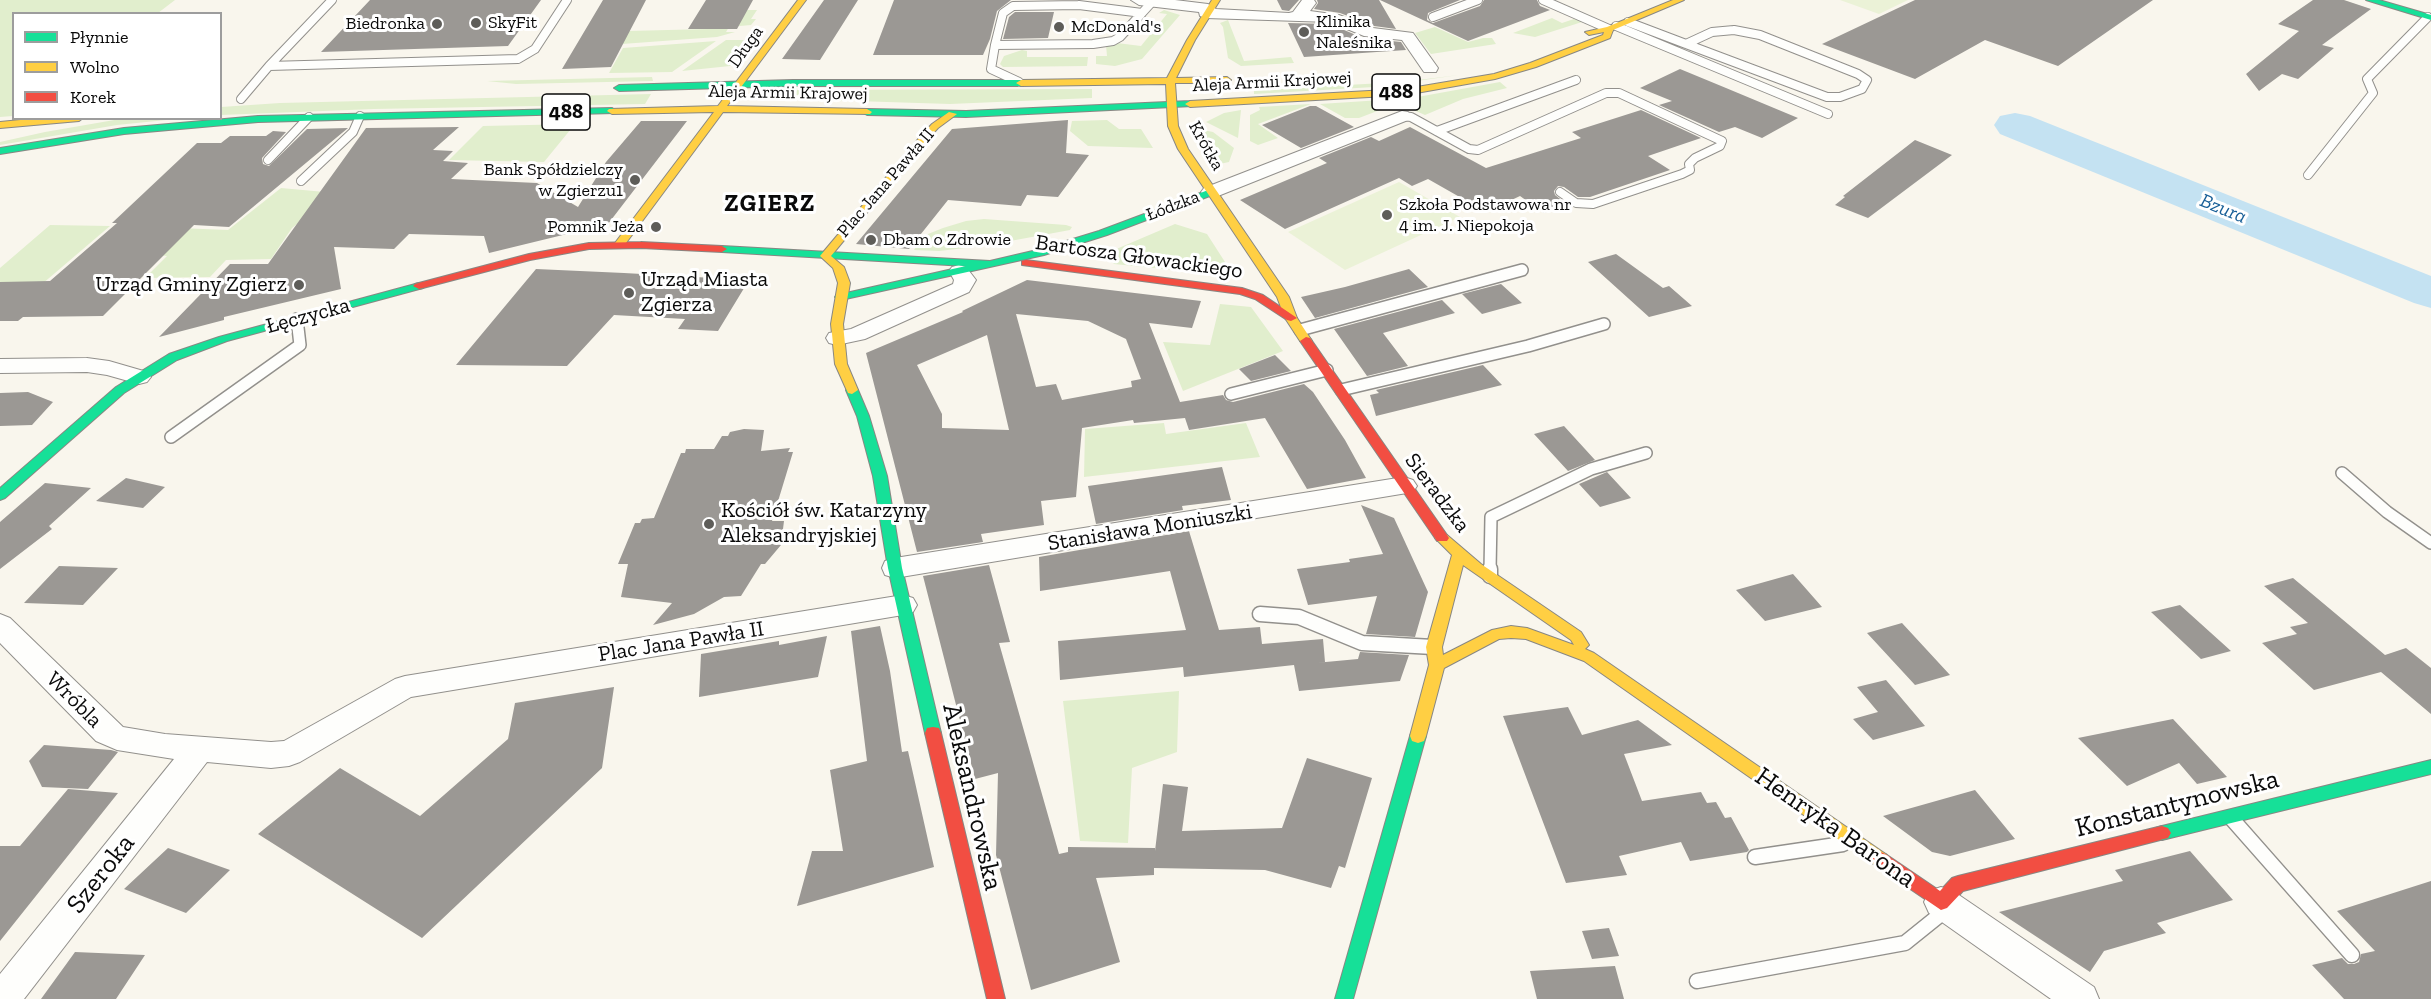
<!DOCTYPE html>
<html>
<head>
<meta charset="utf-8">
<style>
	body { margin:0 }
	#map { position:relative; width:2431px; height:999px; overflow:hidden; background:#f9f6ed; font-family:"Zilla Slab",serif }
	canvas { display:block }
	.legend { position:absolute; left:12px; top:12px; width:210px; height:108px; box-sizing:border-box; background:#fff; border:2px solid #9d9d9d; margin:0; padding:8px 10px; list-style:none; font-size:18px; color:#0a0a0a }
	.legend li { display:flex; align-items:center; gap:12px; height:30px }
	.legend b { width:30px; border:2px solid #9d9d9d }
</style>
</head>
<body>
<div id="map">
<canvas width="2431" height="999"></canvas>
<ul class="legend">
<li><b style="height:8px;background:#16e098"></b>Płynnie</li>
<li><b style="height:8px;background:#ffcf43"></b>Wolno</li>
<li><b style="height:8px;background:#f24e42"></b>Korek</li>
</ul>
</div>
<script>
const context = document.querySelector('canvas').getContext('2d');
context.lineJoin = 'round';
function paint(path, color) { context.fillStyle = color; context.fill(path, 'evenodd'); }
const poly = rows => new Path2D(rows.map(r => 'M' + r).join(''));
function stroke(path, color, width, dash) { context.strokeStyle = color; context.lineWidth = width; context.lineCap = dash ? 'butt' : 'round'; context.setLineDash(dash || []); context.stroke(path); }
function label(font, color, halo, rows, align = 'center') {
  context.font = font + ' "Zilla Slab",serif'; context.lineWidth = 6; context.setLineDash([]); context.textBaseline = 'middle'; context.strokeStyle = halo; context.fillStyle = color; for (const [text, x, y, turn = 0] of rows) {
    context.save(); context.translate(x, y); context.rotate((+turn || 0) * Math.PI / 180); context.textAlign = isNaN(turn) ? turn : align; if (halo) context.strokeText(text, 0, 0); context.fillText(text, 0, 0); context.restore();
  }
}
const green = poly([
	[0,0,175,0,158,13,14,14,13,116,0,117],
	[727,10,757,10,751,19,756,19,751,25,729,27,726,32,735,32,717,37,622,44,628,31,708,29],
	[1164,10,1180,15,1142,59,1115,66,1096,64,1096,56,1107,56,1106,45,1117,43,1141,46,1167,14,1159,13],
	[1552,18,1562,23,1574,19,1582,22,1535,37,1513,33],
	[1228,20,1244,61,1291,57,1294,63,1241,66,1228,58,1223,27,1220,23],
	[1435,27,1468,42,1483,38,1492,38,1496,44,1431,54,1415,33],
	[726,40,747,40,730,66,682,71],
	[716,41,672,72,609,73,623,48],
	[1022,50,1027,51,1027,57,1088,57,1087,66,1003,67,1000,64,1004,56],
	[1459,75,1374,87,1254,94,1254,90,1402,82],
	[652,77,653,81,516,84,487,81],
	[1500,82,1507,88,1463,99,1425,115,1398,103,1359,118,1345,118,1320,104,1412,98],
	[1092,89,1092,98,950,104,792,99,797,90],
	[651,94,645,104,374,109,221,115,221,107,280,103],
	[1311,104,1258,124,1278,138,1258,145,1250,141,1250,115,1260,110,1259,107],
	[1241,110,1238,138,1206,122,1224,113],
	[126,118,176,119,117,125,0,145,0,142,45,132],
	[1107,120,1119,129,1141,129,1153,148,1088,146,1070,131,1072,121],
	[575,124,544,162,449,160,483,126],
	[1198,129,1213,132,1234,148,1229,162,1215,165,1200,143],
	[281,188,336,193,292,228,271,259,226,260,210,277,145,278,167,256,148,254,178,228,228,230],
	[984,219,1066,225,1072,227,1070,230,983,246,939,251,914,250,923,236,943,228,966,221],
	[1175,224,1207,234,1234,276,1114,264,1107,253],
	[50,225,110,226,7,314,0,314,0,268],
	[1220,304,1251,307,1283,351,1183,391,1163,342,1210,345],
	[1164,423,1166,434,1246,423,1260,457,1084,477,1085,429],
	[1179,691,1177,752,1132,768,1128,843,1080,841,1063,701]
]);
const pitch = poly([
	[1840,0,1908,0,1879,14],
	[1399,182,1460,217,1345,270,1288,232]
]);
const river = poly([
	[2015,113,2030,116,2431,276,2431,308,2414,303,2000,134,1994,125,2000,116,2015,113]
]);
const building = poly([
	[370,0,541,0,508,46,321,52],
	[603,0,646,0,611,67,562,69],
	[706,0,753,0,737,29,688,29],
	[824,0,858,0,820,60,782,59],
	[894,0,1011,0,997,11,990,39,983,55,873,55],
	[1277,0,1299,0,1289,11,1282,10],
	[1317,0,1379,0,1396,29,1374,26,1340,13,1314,9,1318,3],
	[1380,0,1460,0,1428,13,1427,20,1433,23,1480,6,1484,0,1537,0,1540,6,1550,10,1468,41],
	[1915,0,2153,0,2058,66,1985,40,1915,79,1822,44],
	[2313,0,2344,0,2371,9,2322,45,2334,48,2298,79,2282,74,2259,91,2246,74,2299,31,2278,24],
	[1015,12,1054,12,1048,38,1003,39,1009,17],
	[1288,23,1330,24,1363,38,1401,42,1406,50,1304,57],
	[1680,69,1726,88,1798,118,1762,138,1735,127,1719,132,1659,105,1672,101,1640,88],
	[1310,106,1316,106,1354,127,1301,148,1262,125],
	[1641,110,1701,138,1648,156,1670,170,1590,197,1578,197,1564,187,1558,186,1554,191,1555,195,1568,205,1544,213,1520,196,1486,212,1428,179,1412,186,1399,178,1285,229,1240,200,1327,163,1319,158,1371,137,1379,141,1410,127,1486,168,1581,138,1572,132],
	[1068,120,1066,153,1089,155,1058,197,1027,195,1021,206,948,200,909,249,856,244,952,129],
	[641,121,687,121,608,224,489,253,484,236,409,234,394,249,334,247,341,289,224,317,224,320,159,337,230,264,268,264,366,128,459,127,433,150,453,151,443,161,468,163,451,179,537,183,578,207,606,162],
	[348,128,229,227,194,225,103,316,23,317,18,321,0,321,0,282,50,281,117,223,112,223,197,143,221,143,230,136,266,136,273,131,286,132,262,158,263,164,269,166,307,129],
	[1915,140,1952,155,1868,218,1835,205,1845,197,1843,196],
	[1616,254,1663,288,1669,286,1692,306,1649,317,1588,262],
	[536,269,624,273,749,280,718,331,678,329,685,319,614,315,567,366,456,365],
	[1409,269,1428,287,1315,318,1301,297,1345,287],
	[1027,280,1201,301,1192,328,1149,323,1180,402,1223,395,1226,400,1233,402,1304,384,1313,392,1345,440,1366,478,1307,489,1265,418,1189,430,1185,418,1134,423,1133,420,1082,428,1076,497,1041,501,1044,525,981,534,983,542,917,552,866,353,963,312,962,311],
	[1016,314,1088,321,1126,339,1141,379,1131,381,1132,387,1062,400,1056,384,1036,387],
	[987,335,1009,430,942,428,942,414,917,365],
	[1501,284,1522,303,1482,314,1462,294],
	[1442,300,1455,313,1383,333,1408,366,1367,376,1334,329],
	[1275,355,1291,371,1251,381,1239,369],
	[1483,365,1502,385,1376,416,1370,395,1379,393,1376,390],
	[28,392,53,402,32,425,0,426,0,393],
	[1564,426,1595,460,1568,471,1534,434],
	[744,429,764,430,761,451,790,448,788,452,793,452,772,521,784,521,781,545,765,564,761,564,741,596,724,597,694,614,653,625,672,603,621,597,628,564,618,564,635,523,640,523,642,519,654,518,681,453,685,453,686,449,714,449,722,436,728,436,730,432],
	[1222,467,1231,500,1182,506,1183,510,1096,524,1088,486],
	[1607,472,1631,498,1600,507,1579,484],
	[126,478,165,487,143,508,96,501],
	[45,483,91,488,49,526,52,529,0,569,0,522],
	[1361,505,1394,518,1428,592,1415,637,1366,634,1377,596,1308,605,1297,569,1350,562,1349,559,1383,554],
	[1189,531,1219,630,1260,627,1262,644,1323,639,1325,662,1315,663,1358,659,1360,652,1409,655,1400,681,1299,691,1294,665,1184,677,1183,667,1060,680,1058,641,1186,630,1170,571,1040,591,1039,557],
	[989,565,1010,642,999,643,1059,854,1068,852,1068,847,1155,848,1155,851,1163,784,1188,787,1182,831,1282,828,1307,758,1372,778,1345,868,1339,866,1331,888,1265,870,1154,868,1154,875,1096,878,1120,962,1031,990,996,855,998,773,975,779,923,576],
	[59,566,118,568,83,605,24,603],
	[1793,574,1822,607,1765,621,1736,590],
	[2293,578,2385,655,2406,648,2431,668,2431,714,2381,672,2314,690,2262,643,2297,634,2290,627,2308,623,2264,586],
	[2180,605,2231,651,2201,659,2151,612],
	[1902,623,1950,675,1915,685,1867,633],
	[880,626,890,671,902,752,908,751,934,867,797,906,812,851,843,851,830,770,867,761,851,631],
	[827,636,818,677,699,697,701,654,779,641,779,645],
	[1886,680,1925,726,1873,740,1853,719,1878,712,1857,687],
	[614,687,602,768,422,938,258,834,340,768,420,816,508,739,515,703],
	[1568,707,1582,735,1638,720,1672,745,1624,754,1642,801,1701,792,1707,803,1716,802,1725,818,1731,817,1749,850,1747,852,1690,861,1681,842,1619,856,1627,875,1566,883,1503,716],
	[2173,719,2227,777,2197,784,2179,763,2127,786,2078,738],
	[44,745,111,750,118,752,88,789,42,787,29,761],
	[68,789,118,793,0,941,0,846,20,846],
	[1975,790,2015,839,1950,856,1932,852,1883,816],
	[168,848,230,870,186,913,124,889],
	[2190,851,2233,900,2157,923,2166,933,2104,951,2090,972,1999,912,2123,881,2115,870],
	[2431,881,2431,999,2344,999,2312,965,2342,958,2348,964,2354,964,2359,962,2361,954,2375,951,2337,911],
	[1609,928,1619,956,1592,959,1582,931],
	[75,952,145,955,116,999,41,999],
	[1615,966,1624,999,1537,999,1530,971]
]);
const laneFar2 = poly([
	[332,0,269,66,518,59,535,49,567,0],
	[1543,0,1609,29],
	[1079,5,1142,13,1120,37,1113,41,1093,44,995,45,1003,13,1013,6,1079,5],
	[1142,13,1152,2],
	[1433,17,1478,0],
	[1628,22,1686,44],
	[1616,26,1828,114],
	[1734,30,1760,35,1858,74,1867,80,1862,89,1840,97,1827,97,1686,44,1712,32,1734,30],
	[995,45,991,69,1019,82],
	[241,99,269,66],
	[1402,116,1411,117,1469,149,1478,150,1606,93,1619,93,1722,141,1720,146,1695,158,1689,164,1690,170,1682,174,1593,204,1576,203,1560,192],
	[1437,131,1576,80],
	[268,160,309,117],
	[2308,175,2373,93,2367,79,2428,17],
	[301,181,353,132,360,116]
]);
const laneFar1 = poly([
	[1300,330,1522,270],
	[1341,390,1528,346,1604,324],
	[1231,394,1327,370],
	[171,437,300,345,297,319],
	[2342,473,2387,512,2431,543],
	[1490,570,1491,517,1591,469,1646,453]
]);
const lane = poly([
	[1490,576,1490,569],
	[1260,614,1299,617,1362,643,1433,647],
	[2232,819,2352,955],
	[1755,857,1843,844],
	[1697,981,1905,943,1946,910]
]);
const street = poly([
	[1131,0,1175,0,1208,4,1216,9,1289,13,1293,12,1302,0,1314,0,1316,3,1310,11,1339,15,1373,28,1413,33,1438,68,1436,72,1424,72,1402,40,1364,36,1330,22,1206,18,1200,16,1199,12,1139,5,1131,0],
	[1402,111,1408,112,1411,116,1408,120,1218,196,1204,196,1201,192,1204,188,1402,111],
	[959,265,966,267,976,280,969,292,865,339,837,345,829,343,826,338,829,333,851,329,953,284,954,280,949,271,952,267,959,265],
	[87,358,109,361,147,372,151,377,147,382,139,384,107,375,87,372,0,373,0,359,87,358],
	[1404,477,1413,480,1417,486,1413,492,895,578,885,575,882,568,885,561,895,558,1404,477],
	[903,595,913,598,917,605,913,612,903,615,411,697,300,762,289,766,271,768,207,762,24,999,0,999,0,974,174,759,117,750,96,741,0,643,0,614,10,618,123,727,165,734,271,742,284,741,395,679,405,676,903,595],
	[1941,887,1953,891,2094,987,2099,999,2051,999,1929,913,1924,902,1929,891,1941,887]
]);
const fast = poly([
	[2366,0,2379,0,2431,15,2431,20,2366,0],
	[793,80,1021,80,1026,83,1021,86,793,86,619,91,614,88,619,85,793,80],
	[1190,101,1193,102,1193,106,966,117,867,115,862,112,867,109,966,111,1190,101],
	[612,108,617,111,615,113,258,122,124,134,0,154,0,148,124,128,258,116,612,108],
	[1211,189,1215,190,1215,194,1107,235,1044,255,841,300,835,297,837,295,966,266,722,252,717,249,722,246,990,261,1037,250,1099,231,1211,189],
	[419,283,425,286,423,288,227,341,177,360,124,393,5,498,0,500,0,488,116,387,169,354,219,337,419,283],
	[852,386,858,390,869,416,887,476,902,568,941,733,939,738,933,739,927,738,925,733,888,568,873,476,857,416,846,390,852,386],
	[1418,729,1424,731,1426,736,1353,999,1335,999,1410,736,1412,731,1418,729],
	[2431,760,2431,774,2162,840,2156,838,2153,833,2156,828,2162,826,2431,760]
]);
const slow = poly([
	[798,0,806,0,727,106,867,109,872,112,870,114,723,112,623,247,615,247,615,243,714,112,612,114,607,111,609,109,718,106,798,0],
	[1212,0,1220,0,1195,40,1176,78,1227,77,1231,80,1227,83,1175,83,1178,126,1188,149,1289,297,1297,318,1312,341,1310,344,1306,345,1300,341,1285,318,1277,297,1178,149,1168,126,1166,84,1021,86,1016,83,1021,80,1167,78,1187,40,1212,0],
	[1673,0,1684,0,1613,30,1610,38,1536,67,1495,79,1405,95,1190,107,1185,104,1190,101,1405,89,1494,74,1530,63,1603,35,1604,32,1589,35,1585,32,1607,27,1673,0],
	[949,112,957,114,938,128,926,141,831,256,844,267,850,283,843,324,847,364,858,390,852,394,848,393,835,364,831,324,838,283,833,268,820,256,920,137,932,124,949,112],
	[41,118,83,118,79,121,0,128,0,122,41,118],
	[1442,533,1447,535,1481,564,1581,632,1589,645,1585,649,1594,653,1887,855,1890,860,1887,865,1881,868,1875,865,1584,661,1526,639,1511,638,1499,639,1444,668,1426,736,1424,741,1418,743,1412,741,1410,736,1429,665,1426,647,1452,555,1435,538,1442,533],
	[1463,565,1571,640,1574,645,1527,628,1511,626,1492,630,1443,655,1442,647,1463,565]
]);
const jam = poly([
	[641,242,722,246,727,249,722,252,641,248,589,249,530,260,419,289,413,286,415,284,529,254,589,243,641,242],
	[1026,260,1242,288,1263,295,1297,318,1291,321,1287,320,1255,299,1240,294,1022,265,1022,261,1026,260],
	[1306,337,1310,338,1447,535,1449,538,1447,541,1437,541,1300,341,1306,337],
	[933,727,939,728,941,733,1005,999,987,999,925,733,927,728,933,727],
	[2162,826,2168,828,2171,833,2168,838,1963,891,1947,908,1941,910,1875,865,1872,860,1875,855,1881,852,1887,855,1940,891,1952,878,1958,876,2162,826]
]);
const markers = [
	[476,23,6,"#5e5d59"],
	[437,24,6,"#5e5d59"],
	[1059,27,6,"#5e5d59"],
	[1304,32,6,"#5e5d59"],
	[635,180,6,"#5e5d59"],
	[1387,215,6,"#5e5d59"],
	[656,227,6,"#5e5d59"],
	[871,240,6,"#5e5d59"],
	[299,285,6,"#5e5d59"],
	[629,293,6,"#5e5d59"],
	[709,524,6,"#5e5d59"]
];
const farPoinames = [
	["Klinika",1316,22],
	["Naleśnika",1316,43],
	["SkyFit",488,23],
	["Biedronka",425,24,"right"],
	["McDonald's",1071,27],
	["Bank Spółdzielczy",623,170,"right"],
	["w Zgierzu1",623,191,"right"],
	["Szkoła Podstawowa nr",1399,205],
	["4 im. J. Niepokoja",1399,226],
	["Pomnik Jeża",644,227,"right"],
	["Dbam o Zdrowie",883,240]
];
const farStreetnames = [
	["Długa",746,47,-55],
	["Aleja Armii Krajowej",1272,82,-3],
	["Aleja Armii Krajowej",788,93,1],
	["Krótka",1206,146,61],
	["Plac Jana Pawła II",886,183,-49],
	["Łódzka",1173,206,-21]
];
const farWaternames = [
	["Bzura",2223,209,22]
];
const shields = [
	[1396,92,48],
	[566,112,48]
];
const shieldNames = [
	["488",1396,92],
	["488",566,112]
];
const streetNames = [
	["Bartosza Głowackiego",1139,257,8],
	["Łęczycka",308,316,-15],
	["Sieradzka",1437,493,53],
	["Stanisława Moniuszki",1150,528,-9],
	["Plac Jana Pawła II",681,642,-9],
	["Wróbla",74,700,45]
];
const poiNames = [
	["Urząd Miasta",641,280],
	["Zgierza",641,305],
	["Urząd Gminy Zgierz",287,285,"right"],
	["Kościół św. Katarzyny",721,511],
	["Aleksandryjskiej",721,536]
];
const farDistrictnames = [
	["ZGIERZ",770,204]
];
const nearStreetnames = [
	["Aleksandrowska",972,797,77],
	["Konstantynowska",2177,804,-14],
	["Henryka Barona",1835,828,35],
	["Szeroka",101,874,-52]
];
paint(green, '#e1eecd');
paint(pitch, '#ebf2d7');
paint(river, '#c4e2f2');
paint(building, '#9b9894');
stroke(laneFar2, '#92908c', 10);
stroke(laneFar1, '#92908c', 14);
stroke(lane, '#92908c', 17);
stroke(street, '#92908c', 2);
stroke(fast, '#888783', 2);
stroke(slow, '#888783', 2);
stroke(jam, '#888783', 2);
stroke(laneFar2, '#fefefc', 8);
stroke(laneFar1, '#fefefc', 11);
stroke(lane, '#fefefc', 14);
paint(street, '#fefefc');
paint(fast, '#16e098');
paint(slow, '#ffcf43');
paint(jam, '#f24e42');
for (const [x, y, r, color] of markers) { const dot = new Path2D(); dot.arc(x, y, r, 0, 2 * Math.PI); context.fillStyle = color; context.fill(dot); stroke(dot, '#fff', 2); }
label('18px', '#0a0a0a', '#fff', farPoinames, 'left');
label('18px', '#0a0a0a', '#fff', farStreetnames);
label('italic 20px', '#185f97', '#fff', farWaternames);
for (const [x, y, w] of shields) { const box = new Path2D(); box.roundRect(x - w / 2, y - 18, w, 36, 4.5); context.fillStyle = '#fff'; context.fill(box); stroke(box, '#0a0a0a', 1.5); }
label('bold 21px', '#0a0a0a', null, shieldNames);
label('22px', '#0a0a0a', '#fff', streetNames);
label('22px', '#0a0a0a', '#fff', poiNames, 'left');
context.letterSpacing = '1.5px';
label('bold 24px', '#0a0a0a', '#fff', farDistrictnames);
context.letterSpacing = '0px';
label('27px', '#0a0a0a', '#fff', nearStreetnames);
</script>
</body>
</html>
